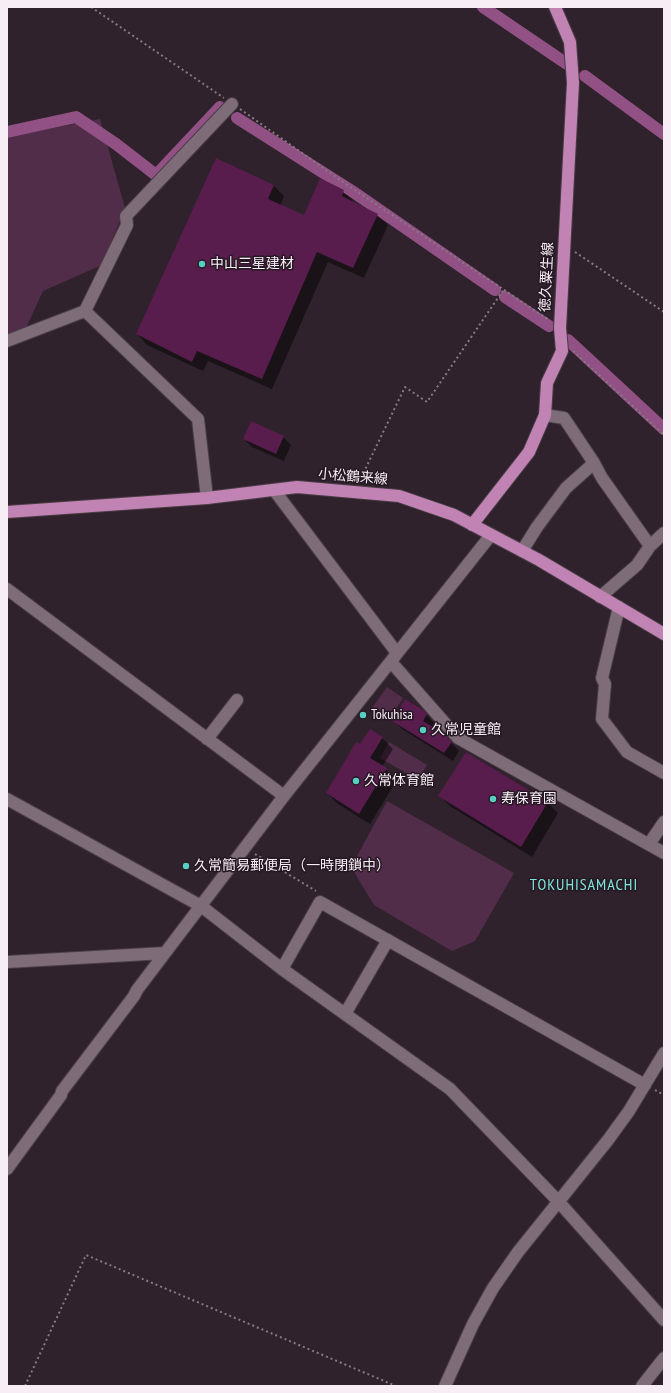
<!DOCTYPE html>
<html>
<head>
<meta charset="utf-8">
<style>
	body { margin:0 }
	#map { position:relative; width:671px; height:1393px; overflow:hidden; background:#30222c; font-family:"PT Sans Narrow",sans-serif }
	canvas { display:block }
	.frame { position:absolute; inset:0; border:8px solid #f7edf4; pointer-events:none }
</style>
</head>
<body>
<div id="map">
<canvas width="671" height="1393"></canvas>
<div class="frame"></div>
</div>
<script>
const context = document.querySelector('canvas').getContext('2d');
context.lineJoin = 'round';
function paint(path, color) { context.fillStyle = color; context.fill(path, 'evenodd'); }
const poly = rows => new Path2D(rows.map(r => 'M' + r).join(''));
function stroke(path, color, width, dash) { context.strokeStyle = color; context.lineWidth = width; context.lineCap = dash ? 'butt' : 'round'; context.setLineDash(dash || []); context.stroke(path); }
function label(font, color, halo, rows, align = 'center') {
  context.font = font + ' "PT Sans Narrow","Noto Sans JP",sans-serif'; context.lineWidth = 3; context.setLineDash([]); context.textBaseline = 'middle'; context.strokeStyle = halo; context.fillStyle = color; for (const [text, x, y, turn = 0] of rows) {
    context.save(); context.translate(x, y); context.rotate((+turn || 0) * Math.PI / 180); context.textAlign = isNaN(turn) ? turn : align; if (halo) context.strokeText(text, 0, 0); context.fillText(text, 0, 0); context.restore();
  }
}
const green = poly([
	[100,119,125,208,102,265,43,291,19,343,7,343,7,137],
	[387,687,403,698,389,720,372,708],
	[389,742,427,765,418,780,380,758],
	[387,801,514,873,475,941,452,951,374,905,351,867]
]);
const shadow = poly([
	[217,159,274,186,284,196,280,206,304,216,343,191,354,202,354,203,377,215,388,225,364,278,328,262,272,389,208,361,203,371,147,345,137,334],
	[283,437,291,445,284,461,252,447,244,439],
	[422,710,434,723,432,727,444,735,459,751,453,761,402,729,394,721],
	[382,738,393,749,382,767,397,780,370,824,338,804,327,793,361,745],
	[440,796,547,802,558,813,532,857,450,806]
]);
const canal = poly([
	[483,7,567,64],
	[585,76,664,134],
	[237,118,352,191,495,290],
	[7,132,76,117,116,144,156,175,220,107],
	[505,297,549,326],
	[568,340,664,429]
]);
const building = poly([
	[216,158,274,185,268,199,304,215,320,178,344,190,342,196,378,214,353,268,317,252,262,379,197,351,192,362,136,334],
	[251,421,284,436,276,454,243,439],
	[405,699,423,710,427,714,423,721,444,734,452,742,444,753,392,721],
	[370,729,383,737,370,758,387,768,359,814,326,793,356,742,360,744],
	[466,752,548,802,521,847,438,796]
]);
const path = poly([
	[91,7,224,98],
	[240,109,343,182,549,320],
	[575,252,664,312],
	[573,351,664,435],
	[359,482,405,387,427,402,504,289],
	[255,854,316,891],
	[655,1090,664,1095],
	[25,1386,86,1255,396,1386]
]);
const minor = poly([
	[85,311,198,419,207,498],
	[7,341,85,311,127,225,126,216,232,104],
	[545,415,564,418,594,463,602,478,650,546],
	[274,490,397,653],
	[522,551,537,527,566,488,594,463],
	[7,589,284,796],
	[600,597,637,565,650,546,664,533],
	[619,607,602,678,605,684,602,719,627,752,664,773],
	[391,662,458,738,664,853],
	[207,739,237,700],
	[7,799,201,906,282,969,450,1089,558,1201,664,1320],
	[649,844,664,822],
	[7,962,165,953],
	[282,969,320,902,645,1085],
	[345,1014,388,940],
	[7,1169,61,1095,62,1091,134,996,137,990,284,796,491,535],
	[445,1386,473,1324,493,1288,518,1252,608,1140,629,1111,664,1053],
	[642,1386,664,1358]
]);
const major = poly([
	[7,512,207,498,297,487,399,496,454,515,539,560,664,634],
	[472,525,529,452,545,415,547,383,562,351,560,328,573,83,570,42,555,7]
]);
const markers = [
	[202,264,4,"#57cec1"],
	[363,715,4,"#57cec1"],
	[423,730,4,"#57cec1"],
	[356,781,4,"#57cec1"],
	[493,799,4,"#57cec1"],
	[186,866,4,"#57cec1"]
];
const poiNames = [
	["中山三星建材",210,264],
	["Tokuhisa",371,715],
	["久常児童館",431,730],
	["久常体育館",364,781],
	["寿保育園",501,799],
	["久常簡易郵便局（一時閉鎖中）",194,866]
];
const streetNames = [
	["徳久粟生線",547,277,-87],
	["小松鶴来線",353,477,5]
];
const quarterNames = [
	["TOKUHISAMACHI",584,885]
];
paint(green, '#512d49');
paint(shadow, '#0007');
stroke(canal, '#925184', 12);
paint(building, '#581c4d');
stroke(minor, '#493d46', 14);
stroke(major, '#493d46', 14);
stroke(path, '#877b83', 2, [2, 3]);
stroke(minor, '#7e6d79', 12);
stroke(major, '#c183b3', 12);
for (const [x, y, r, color] of markers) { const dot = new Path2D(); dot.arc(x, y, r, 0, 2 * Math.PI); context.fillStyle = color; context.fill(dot); stroke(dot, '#261823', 1.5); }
label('14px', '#f7edf4', '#261823', poiNames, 'left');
label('14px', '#f7edf4', '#261823', streetNames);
context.letterSpacing = '1px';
label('16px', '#7ee7db', '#261823', quarterNames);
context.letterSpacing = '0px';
</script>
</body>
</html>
